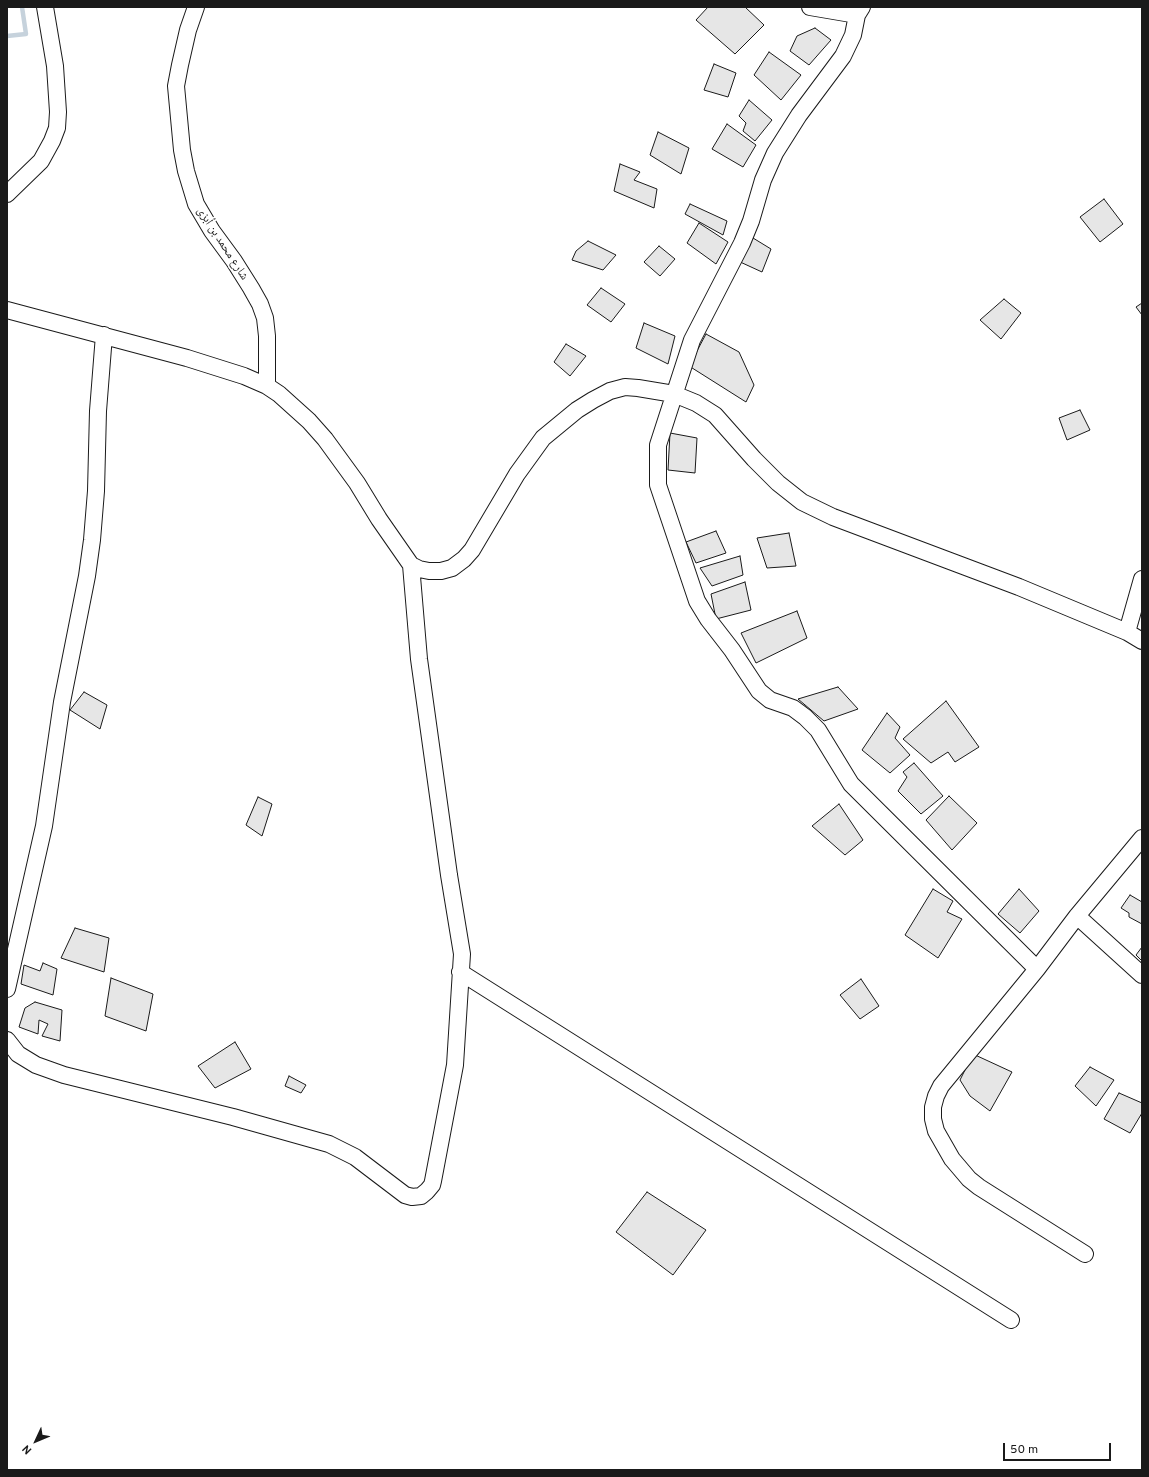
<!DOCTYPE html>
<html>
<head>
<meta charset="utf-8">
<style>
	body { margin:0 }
	#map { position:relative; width:1149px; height:1477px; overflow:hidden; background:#fff; font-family:Overpass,sans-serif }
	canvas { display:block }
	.frame { position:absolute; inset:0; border:8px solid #1a1a1a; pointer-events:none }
	.north { position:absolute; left:16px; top:1421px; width:40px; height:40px; -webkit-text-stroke:3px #fff; paint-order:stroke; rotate:226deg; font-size:11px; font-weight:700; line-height:16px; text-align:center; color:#1a1a1a }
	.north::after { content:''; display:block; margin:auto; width:14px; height:18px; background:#1a1a1a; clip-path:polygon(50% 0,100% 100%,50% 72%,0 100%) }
	.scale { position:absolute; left:1003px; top:1443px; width:108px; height:18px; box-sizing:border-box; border:2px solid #1a1a1a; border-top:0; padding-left:5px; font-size:12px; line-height:14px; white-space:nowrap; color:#1a1a1a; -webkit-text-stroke:3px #fff; paint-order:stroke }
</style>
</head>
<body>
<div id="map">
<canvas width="1149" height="1477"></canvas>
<div class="frame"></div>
<div class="north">N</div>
<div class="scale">50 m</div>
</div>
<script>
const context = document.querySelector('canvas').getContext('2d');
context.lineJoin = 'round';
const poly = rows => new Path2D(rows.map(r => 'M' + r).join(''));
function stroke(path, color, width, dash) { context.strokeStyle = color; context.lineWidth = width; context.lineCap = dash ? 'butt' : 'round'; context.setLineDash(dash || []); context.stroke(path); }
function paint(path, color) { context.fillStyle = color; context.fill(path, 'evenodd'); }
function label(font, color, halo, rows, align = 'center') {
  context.font = font + ' Overpass,"Noto Naskh Arabic",sans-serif'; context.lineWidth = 3; context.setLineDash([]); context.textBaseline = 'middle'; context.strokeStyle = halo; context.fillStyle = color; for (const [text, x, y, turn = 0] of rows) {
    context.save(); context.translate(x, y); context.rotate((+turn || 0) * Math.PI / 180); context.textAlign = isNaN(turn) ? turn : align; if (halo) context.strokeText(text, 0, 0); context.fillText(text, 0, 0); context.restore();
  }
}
const stream = poly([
	[7,36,26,34,22,7]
]);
const building = poly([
	[708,7,745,7,764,25,735,54,696,20,708,7],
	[815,28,831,40,809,65,790,51,797,36,815,28],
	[769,52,801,75,781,100,754,75,769,52],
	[714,64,736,73,728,97,704,90,714,64],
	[749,100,772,120,755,141,743,131,746,123,739,116,749,100],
	[727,124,756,145,743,167,712,149,727,124],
	[658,132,689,148,681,174,650,155,658,132],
	[620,164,640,172,634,180,657,189,654,208,614,191,620,164],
	[1104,199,1123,224,1100,242,1080,217,1104,199],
	[690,204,727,221,723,235,685,214,690,204],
	[699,223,728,242,716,264,687,243,699,223],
	[753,238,771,249,762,272,738,261,753,238],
	[588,241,616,255,603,270,572,260,576,251,588,241],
	[659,246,675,259,660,276,644,262,659,246],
	[601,288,625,304,611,322,587,305,601,288],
	[1004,299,1021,313,1001,339,980,320,1004,299],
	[1142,303,1142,315,1136,307,1142,303],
	[644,323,675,336,668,364,636,348,644,323],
	[706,334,739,352,754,385,746,402,689,366,706,334],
	[566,344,586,356,570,376,554,362,566,344],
	[1080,410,1090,430,1067,440,1059,418,1080,410],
	[670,433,697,438,695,473,668,470,670,433],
	[716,531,726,553,696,563,686,542,716,531],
	[789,533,796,566,767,568,757,538,789,533],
	[740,556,743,575,712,586,700,568,740,556],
	[745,582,751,610,716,619,711,594,745,582],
	[797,611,807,638,756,663,741,633,797,611],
	[838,687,858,709,824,721,798,699,838,687],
	[84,692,107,705,100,729,70,710,84,692],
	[946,701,979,747,955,762,948,752,931,763,903,739,946,701],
	[887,713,900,727,895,738,910,755,890,773,862,750,887,713],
	[914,763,943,796,921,814,898,791,907,777,903,772,914,763],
	[949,796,977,823,952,850,926,820,949,796],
	[258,797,272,804,262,836,246,825,258,797],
	[839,804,863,840,845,855,812,826,839,804],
	[933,889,953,901,947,912,962,919,938,958,905,935,933,889],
	[1019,889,1039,911,1020,933,998,914,1019,889],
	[1130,895,1142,902,1142,924,1129,917,1129,913,1121,908,1130,895],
	[75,928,109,938,104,972,61,958,75,928],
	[1142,947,1142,961,1136,955,1142,947],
	[43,963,57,969,53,995,21,984,24,965,40,971,43,963],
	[111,978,153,994,146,1031,105,1016,111,978],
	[861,979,879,1006,860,1019,840,995,861,979],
	[35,1002,62,1010,60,1041,42,1036,48,1024,39,1020,38,1034,19,1027,25,1008,35,1002],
	[235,1042,251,1069,215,1088,198,1066,235,1042],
	[973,1054,1012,1072,990,1111,970,1096,960,1080,973,1054],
	[1090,1067,1114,1080,1096,1106,1075,1086,1090,1067],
	[289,1076,306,1085,301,1093,285,1086,289,1076],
	[1119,1093,1142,1103,1142,1113,1130,1133,1104,1119,1119,1093],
	[647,1192,706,1230,673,1275,616,1232,647,1192]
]);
const minor = poly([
	[196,7,188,30,180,65,176,86,182,150,186,171,196,204,212,231,234,261,251,288,260,304,265,318,267,336,267,386],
	[810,7,857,15],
	[862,7,857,15,853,35,843,56,799,115,775,153,763,180,751,221,742,243,692,340,658,445,658,485,697,601,708,619,732,650,759,691,770,700,793,708,805,717,818,730,851,784,1037,969],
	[7,194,41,161,52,141,57,128,58,112,55,66,45,7],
	[7,310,187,358,244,376,267,386,279,394,309,421,325,439,357,483,379,519,411,565,419,569,429,571,441,571,452,568,464,559,472,550,517,474,543,438,577,410,593,400,610,391,625,387,638,388,674,394,696,403,715,415,754,459,778,483,802,502,833,517,1019,587,1127,632,1142,641],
	[1127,632,1142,579],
	[1077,916,1142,975],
	[460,972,1011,1320],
	[7,989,44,826,62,702,87,576,92,540,96,491,98,411,104,335],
	[7,1040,18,1054,36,1065,64,1075,233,1117,329,1144,355,1157,405,1195,412,1197,421,1196,427,1191,432,1185,433,1181,455,1065,462,954,449,875,419,659,411,565],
	[1085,1254,979,1187,969,1179,952,1159,936,1131,933,1119,933,1107,936,1096,941,1086,1037,969,1077,916,1142,838]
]);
const streetNames = [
	["شارع محمد بن أبزى",222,244,57]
];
stroke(stream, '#c6d2dc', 4.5);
paint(building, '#e6e6e6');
stroke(building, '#1a1a1a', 1);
stroke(minor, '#1a1a1a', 18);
stroke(minor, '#fff', 16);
label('12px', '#1a1a1a', '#fff', streetNames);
</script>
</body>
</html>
